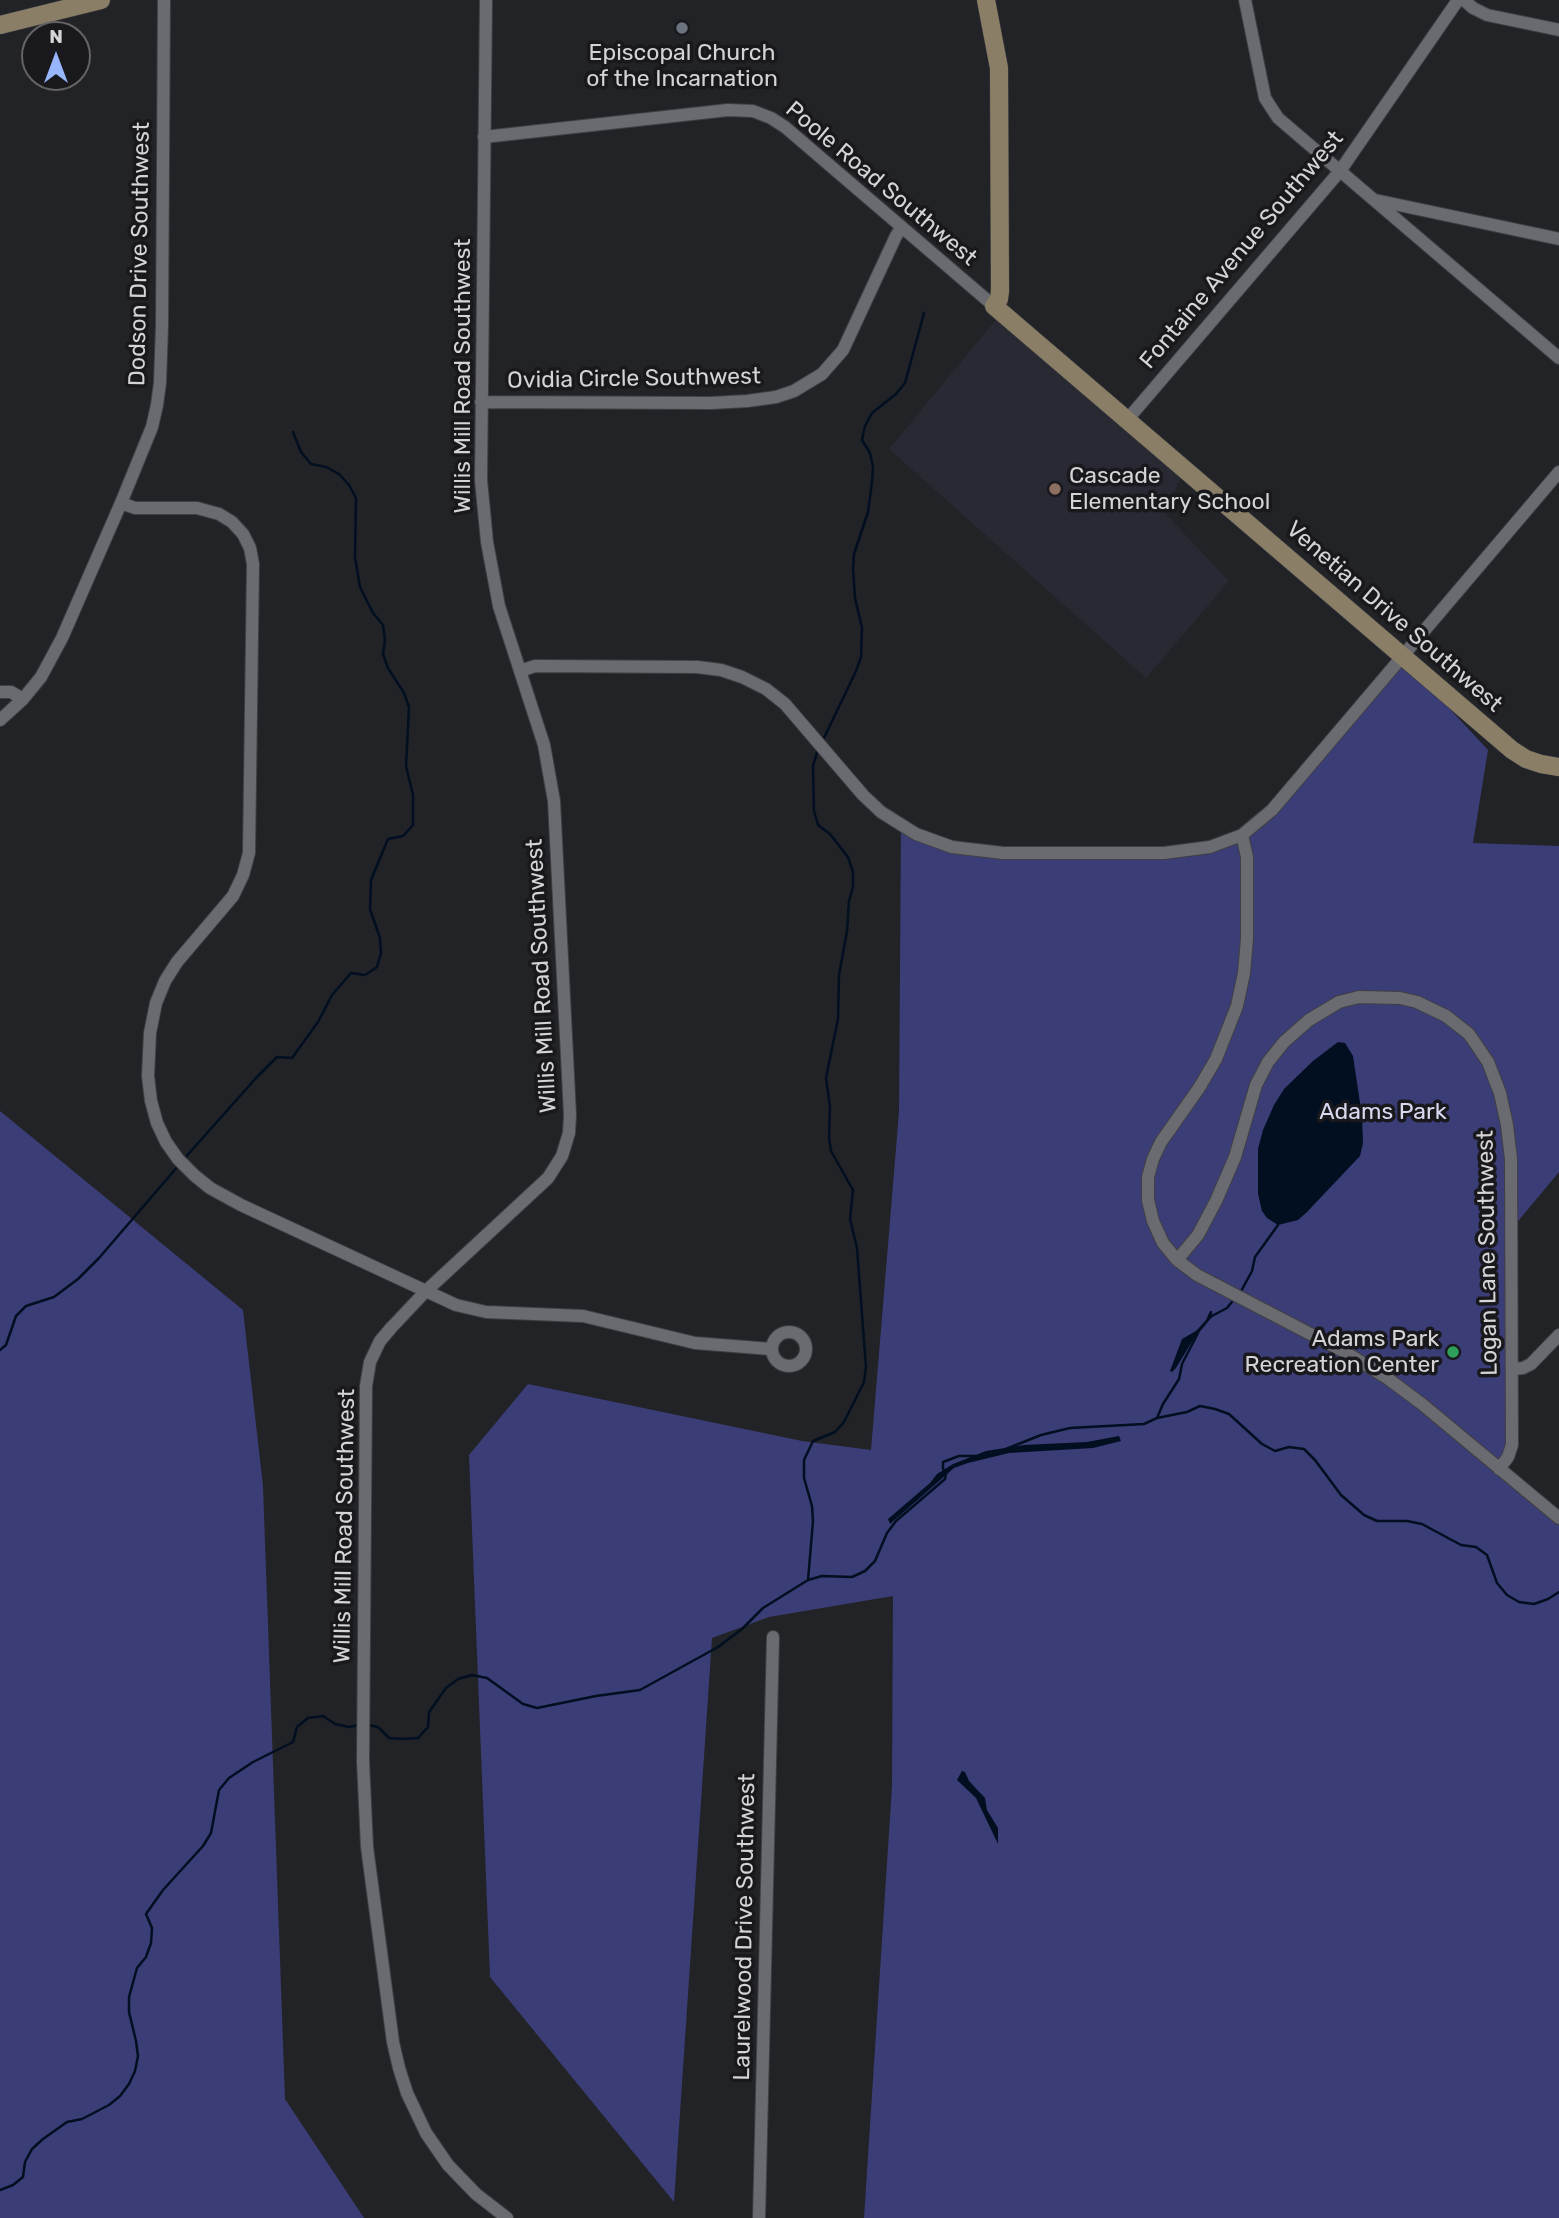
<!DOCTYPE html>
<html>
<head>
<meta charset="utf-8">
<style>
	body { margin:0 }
	#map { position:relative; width:1559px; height:2218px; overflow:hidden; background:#222327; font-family:Rubik,sans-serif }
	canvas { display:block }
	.north { position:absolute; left:21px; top:21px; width:70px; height:70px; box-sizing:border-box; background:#19191d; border:2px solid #646467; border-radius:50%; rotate:0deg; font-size:19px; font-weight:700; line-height:28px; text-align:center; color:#d4d4d7 }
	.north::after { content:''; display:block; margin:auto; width:24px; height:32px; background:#97b6fd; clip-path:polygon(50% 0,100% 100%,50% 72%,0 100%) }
</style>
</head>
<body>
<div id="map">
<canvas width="1559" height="2218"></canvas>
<div class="north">N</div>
</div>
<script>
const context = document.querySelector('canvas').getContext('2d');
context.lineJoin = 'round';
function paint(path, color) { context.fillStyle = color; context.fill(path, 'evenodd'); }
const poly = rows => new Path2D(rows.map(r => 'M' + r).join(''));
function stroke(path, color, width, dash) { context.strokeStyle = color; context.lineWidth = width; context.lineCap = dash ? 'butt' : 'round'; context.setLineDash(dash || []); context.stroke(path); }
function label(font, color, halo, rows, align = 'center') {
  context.font = font + ' Rubik,sans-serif'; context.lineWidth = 7; context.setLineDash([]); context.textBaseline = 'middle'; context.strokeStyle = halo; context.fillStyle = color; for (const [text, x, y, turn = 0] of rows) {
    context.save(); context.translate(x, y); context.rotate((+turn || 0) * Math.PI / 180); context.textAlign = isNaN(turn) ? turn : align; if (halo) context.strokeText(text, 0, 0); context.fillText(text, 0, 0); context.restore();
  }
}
const built = poly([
	[1003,311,1187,466,1164,512,1229,581,1146,678,889,449]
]);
const green = poly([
	[1406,662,1488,750,1473,843,1559,846,1559,1172,1514,1226,1512,1438,1503,1468,1559,1515,1559,2218,864,2218,892,1786,893,1596,769,1617,712,1638,674,2202,490,1977,469,1455,528,1384,802,1441,871,1450,899,1112,901,825,941,849,1204,848,1247,836],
	[0,1111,243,1310,263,1486,285,2099,364,2218,0,2218]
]);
const water = poly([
	[1338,1042,1345,1043,1353,1056,1362,1116,1363,1143,1360,1156,1307,1212,1298,1220,1278,1225,1267,1218,1262,1211,1258,1194,1258,1149,1263,1130,1274,1105,1284,1089,1313,1061],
	[1210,1311,1212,1311,1212,1317,1193,1340,1176,1368,1172,1372,1170,1371,1182,1339,1196,1331,1206,1320],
	[1119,1436,1121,1441,1093,1448,1009,1453,968,1463,954,1468,890,1524,888,1519,930,1483,937,1474,953,1464,986,1451,1024,1445,1087,1442],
	[962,1771,965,1772,969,1781,985,1798,987,1810,998,1828,998,1844,976,1798,957,1780]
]);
const stream = poly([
	[823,740,856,671,861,657,862,628,855,598,853,569,854,554,868,512,872,482,873,467,870,453,862,440,865,426,872,413,896,394,905,383,924,313],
	[183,1160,256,1078,277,1057,292,1058,318,1022,332,995,351,973,365,975,377,967,381,953,380,938,370,909,371,880,388,839,403,836,413,825,413,795,406,766,409,707,404,693,388,668,383,654,385,640,383,625,373,613,360,587,355,557,356,498,349,485,339,474,326,467,311,464,301,452,293,432],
	[1240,1293,1252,1271,1255,1257,1278,1225],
	[1210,1317,1227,1308,1235,1298],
	[0,1350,6,1345,16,1316,26,1306,54,1297,78,1279,99,1258,179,1165],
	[1157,1418,1163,1404,1179,1379,1182,1364,1198,1333],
	[1006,1449,1041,1435,1070,1428,1144,1424,1157,1418,1187,1412,1200,1406,1215,1409,1229,1414,1262,1444,1275,1451,1289,1447,1304,1449,1315,1460,1341,1495,1364,1515,1377,1521,1407,1521,1422,1524,1461,1545,1476,1547,1487,1555,1497,1583,1507,1595,1519,1602,1534,1604,1548,1599,1559,1592],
	[808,1580,813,1521,812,1506,804,1478,804,1460,813,1441,835,1432,844,1422,864,1382,866,1367,857,1248,850,1219,853,1190,831,1151,829,1137,830,1107,826,1078,838,1019,839,975,847,931,849,901,853,887,853,872,848,857,830,834,818,825,814,811,813,766,818,749],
	[369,1725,378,1727,389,1738,403,1739,418,1738,428,1727,429,1712,446,1688,458,1679,472,1675,487,1678,523,1704,537,1708,596,1696,640,1690,718,1647,742,1629,763,1608,808,1580,822,1576,852,1577,865,1571,875,1561,887,1533,896,1521,945,1479,946,1474,943,1469,943,1462,959,1456,976,1456],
	[0,2190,13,2185,23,2177,25,2162,32,2149,43,2139,67,2122,82,2119,109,2105,120,2096,129,2084,135,2071,138,2056,136,2041,129,2012,129,1997,137,1968,146,1957,151,1943,152,1928,146,1914,163,1890,203,1846,211,1833,219,1790,229,1778,253,1762,293,1742,297,1727,308,1718,323,1716,335,1724,349,1727,359,1725]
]);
const street = poly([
	[486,0,481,480,487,542,499,606,544,745,554,801,570,1115,569,1133,562,1156,548,1178,425,1292,391,1328,380,1341,370,1362,366,1386,363,1761,367,1847,393,2042,399,2068,407,2093,426,2133,448,2165,476,2194,507,2218],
	[1245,0,1265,98,1278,118,1559,358],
	[1464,0,1473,8,1487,15,1559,30],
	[484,137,728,110,753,111,771,118,785,127,994,306],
	[1375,200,1559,239],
	[481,402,711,403,747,401,776,397,794,391,822,374,843,350,896,236,902,227],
	[1127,420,1340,171,1458,0],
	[121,503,135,508,197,508,219,514,232,522,243,534,250,548,253,564,249,853,243,875,233,896,177,962,165,981,156,1003,150,1033,148,1076,151,1101,157,1123,166,1142,178,1159,194,1175,210,1188,241,1205,456,1305,486,1312,583,1316,695,1343,771,1349],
	[520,671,535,666,697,667,721,670,742,677,766,689,785,704,863,795,881,812,916,834,952,847,1003,853,1164,853,1210,847,1242,835,1272,810,1559,472],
	[0,692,11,692,23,699],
	[0,720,23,699,41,677,62,638,121,503,152,427,157,405,160,383,162,326,164,0],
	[1242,835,1247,857,1247,939,1244,973,1237,1006,1216,1059,1199,1088,1161,1142,1153,1159,1148,1177,1148,1200,1153,1221,1163,1243,1177,1260,1197,1275,1345,1352,1387,1378,1422,1404,1559,1518],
	[1177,1260,1198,1235,1216,1201,1235,1157,1256,1085,1268,1062,1284,1042,1309,1020,1339,1002,1359,997,1400,998,1417,1002,1446,1016,1469,1034,1488,1062,1500,1093,1507,1125,1511,1159,1512,1445,1508,1457,1499,1469],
	'772 1349a17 17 0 1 1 34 0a17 17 0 1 1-34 0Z',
	[1512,1369,1523,1368,1531,1364,1559,1335],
	[759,2218,773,1637]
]);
const secondary = poly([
	[986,0,999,68,1000,291,999,299,994,306,1512,750,1526,759,1541,764,1559,767],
	[0,25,101,0]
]);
const markers = [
	[682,28,7,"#6b7280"],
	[1055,489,7,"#8d6e63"],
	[1453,1352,7,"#2e9e5b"]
];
const poiNames = [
	["Episcopal Church",682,53],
	["of the Incarnation",682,79],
	["Cascade",1069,476,"left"],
	["Elementary School",1069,502,"left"],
	["Adams Park",1439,1339,"right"],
	["Recreation Center",1439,1365,"right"]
];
const streetNames = [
	["Poole Road Southwest",881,184,40],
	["Fontaine Avenue Southwest",1242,250,-50],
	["Dodson Drive Southwest",140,254,-89],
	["Willis Mill Road Southwest",463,376,-90],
	["Ovidia Circle Southwest",634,379,-1],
	["Venetian Drive Southwest",1394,617,41],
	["Willis Mill Road Southwest",542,976,-93],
	["Logan Lane Southwest",1488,1253,-91],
	["Willis Mill Road Southwest",345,1526,-89],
	["Laurelwood Drive Southwest",745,1927,-89]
];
const parkNames = [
	["Adams Park",1383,1112]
];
paint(built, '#282933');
paint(green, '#3b3d77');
paint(water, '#010f21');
stroke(stream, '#010f21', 2.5);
stroke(street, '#404044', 14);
stroke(secondary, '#404044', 19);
stroke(street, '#6a6b70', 12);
stroke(secondary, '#8a7f66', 18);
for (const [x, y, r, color] of markers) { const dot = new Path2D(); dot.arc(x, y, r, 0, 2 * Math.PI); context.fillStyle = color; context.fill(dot); stroke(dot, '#19191d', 2.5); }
label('23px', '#d4d4d7', '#19191d', poiNames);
label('23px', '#d4d4d7', '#19191d', streetNames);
label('23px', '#d7daee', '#19191d', parkNames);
</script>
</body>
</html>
